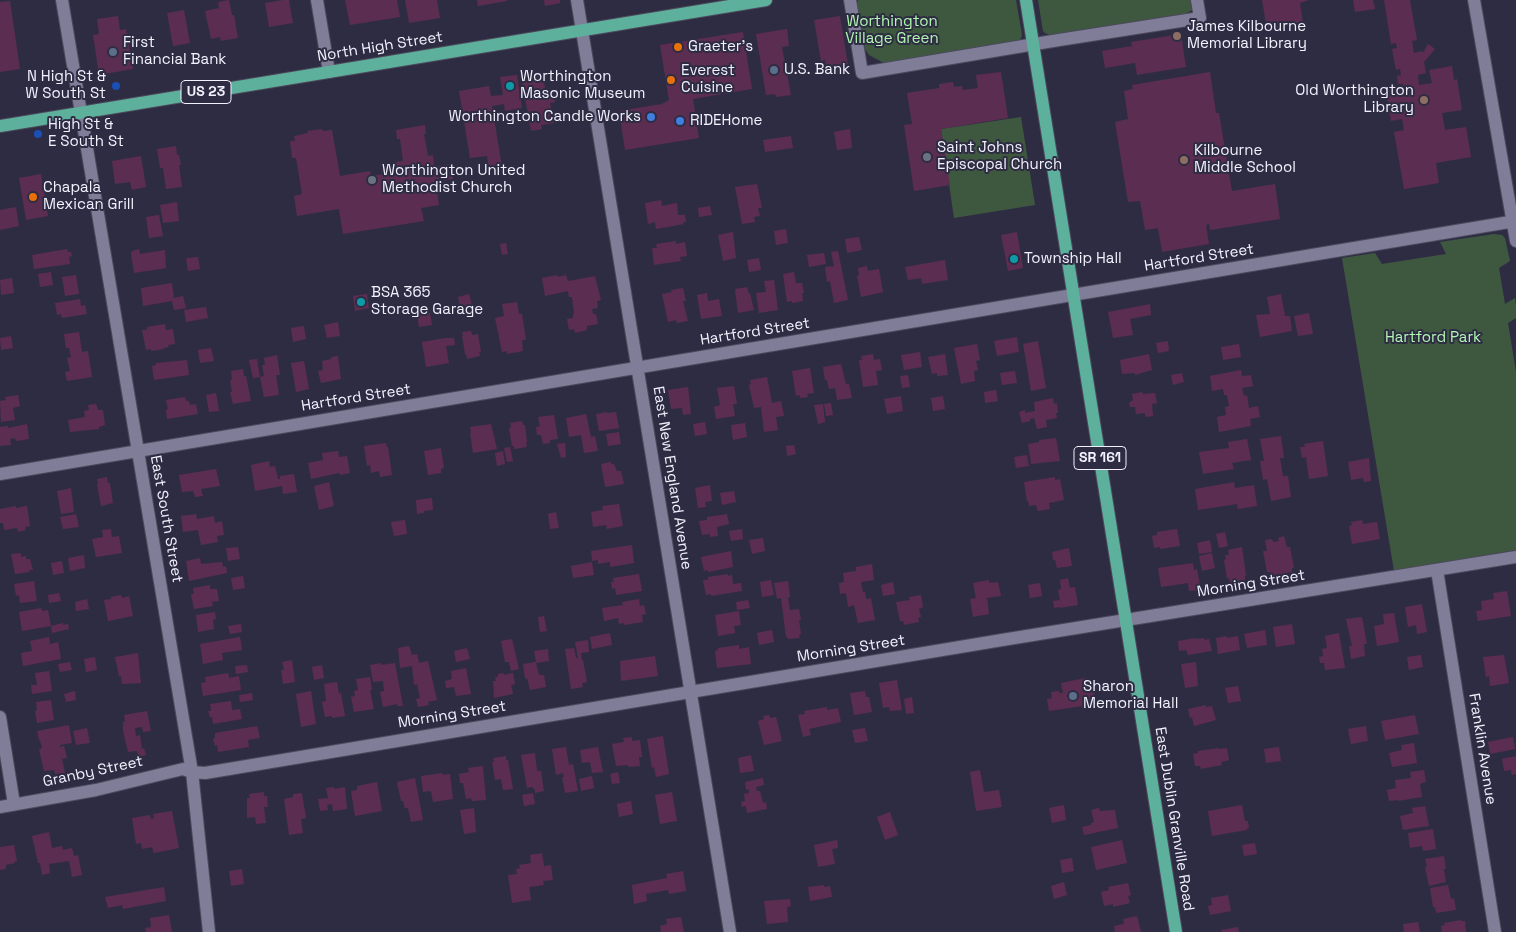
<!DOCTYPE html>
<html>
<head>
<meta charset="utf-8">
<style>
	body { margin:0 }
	canvas { display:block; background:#2e2c43 }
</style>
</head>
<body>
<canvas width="1516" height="932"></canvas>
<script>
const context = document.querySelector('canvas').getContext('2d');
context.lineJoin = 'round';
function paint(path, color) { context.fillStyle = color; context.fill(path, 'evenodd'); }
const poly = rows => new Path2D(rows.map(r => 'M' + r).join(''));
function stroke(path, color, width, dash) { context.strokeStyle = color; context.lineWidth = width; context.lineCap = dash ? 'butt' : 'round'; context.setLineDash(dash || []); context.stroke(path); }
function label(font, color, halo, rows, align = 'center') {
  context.font = font + ' "Space Grotesk",sans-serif'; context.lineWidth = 4; context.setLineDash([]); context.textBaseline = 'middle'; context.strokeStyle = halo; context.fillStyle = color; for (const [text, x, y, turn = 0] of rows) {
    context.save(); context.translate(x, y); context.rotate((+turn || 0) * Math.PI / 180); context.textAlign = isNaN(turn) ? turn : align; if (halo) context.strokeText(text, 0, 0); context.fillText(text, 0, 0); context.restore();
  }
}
const green = poly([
	[858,0,1016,0,1022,35,1021,38,1019,41,887,63,882,62,869,55,865,49,857,6],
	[1038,0,1194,0,1194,6,1192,10,1185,14,1052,36,1045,33,1043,31],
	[1021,117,1035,205,954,218,941,129],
	[1494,234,1502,235,1505,238,1510,261,1499,268,1505,304,1515,298,1516,305,1516,318,1508,323,1516,372,1516,550,1394,571,1342,258,1375,253,1382,264,1446,254,1440,242]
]);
const building = poly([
	[229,0,232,15,234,15,238,38,221,41,220,37,211,39,205,11,219,8,218,2],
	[283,0,289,0,293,23,269,27,265,3],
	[345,0,397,0,400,17,350,25],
	[405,0,437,0,440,18,409,23],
	[477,0,507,0,507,1,478,6],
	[544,0,560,0,560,3,545,6],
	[1262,0,1309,0,1300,3,1303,24,1267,30],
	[1353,0,1373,0,1375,9,1355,12],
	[1384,0,1410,0,1417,40,1412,41,1414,53,1422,51,1423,53,1428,44,1435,49,1424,62,1426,73,1418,75,1419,85,1432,83,1429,70,1452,66,1454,80,1457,79,1462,110,1442,113,1445,130,1466,127,1471,157,1436,163,1439,183,1404,189,1394,132,1404,130,1402,119,1391,121,1386,91,1404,88,1403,84,1398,84,1397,76,1401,75,1400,69,1396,70,1392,49,1397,48,1396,43,1391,44],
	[10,1,20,69,0,72,0,2],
	[184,10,190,43,173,46,167,13],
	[118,16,120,30,126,29,133,69,99,75,93,35,99,34,97,19],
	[840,16,849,71,827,75,825,60,821,61,814,20],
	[787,29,789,46,782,47,791,95,776,97,775,94,766,95,756,34],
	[743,32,752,89,693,99,699,138,625,150,619,111,662,104,669,100,660,45],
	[1181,34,1186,67,1137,75,1135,63,1105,68,1102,51,1132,46,1131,42],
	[542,72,546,93,553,92,555,102,550,103,554,123,541,125,542,129,531,131,521,76],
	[1001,72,1008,118,941,129,950,185,914,191,904,125,912,124,907,93,939,88,939,84,953,82,954,87,962,86,963,90,978,88,976,75],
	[1210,72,1216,113,1219,113,1232,191,1275,184,1280,219,1210,230,1209,224,1206,225,1209,244,1162,252,1158,228,1145,230,1140,201,1128,202,1115,122,1128,119,1124,91,1133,89,1132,85],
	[517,75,522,108,505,111,504,104,492,106,502,167,489,169,487,156,470,158,459,91,489,86,491,96,503,95,500,77],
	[425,125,426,134,424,134,428,156,433,155,434,167,451,164,453,179,436,182,439,205,421,208,424,221,343,234,339,209,297,216,294,196,302,194,296,158,292,158,290,141,295,141,294,136,308,133,307,131,322,129,323,131,332,130,340,176,370,171,371,176,397,172,396,162,403,161,400,139,397,139,396,130],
	[850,129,852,148,837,150,834,132],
	[791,136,793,148,765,152,763,140],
	[176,146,177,155,179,155,181,165,179,165,182,187,166,189,163,168,160,168,157,149],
	[141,156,146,187,132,190,130,182,115,184,112,161],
	[41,174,48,216,26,220,19,178],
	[757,184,762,208,758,208,760,216,754,217,755,222,742,224,735,187],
	[661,200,662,206,677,203,678,215,685,215,686,222,683,222,684,224,656,229,655,222,648,224,645,203],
	[177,202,179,221,163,223,160,205],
	[710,206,712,215,699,217,698,208],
	[16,207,19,226,0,230,0,210],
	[159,215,163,236,149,238,146,217],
	[786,229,788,243,776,245,774,231],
	[733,232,736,258,723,261,718,235],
	[1017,232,1023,268,1008,271,1001,235],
	[859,237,862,250,847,253,845,239],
	[676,241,676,244,685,242,687,256,680,257,681,261,654,265,652,248,657,248,656,244],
	[506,243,508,254,502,255,500,244],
	[67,249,68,252,71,252,72,256,69,257,70,264,34,269,32,255],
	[139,249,140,254,165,250,166,268,134,273,131,254,132,251],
	[838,251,848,300,834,303,830,281,827,282,825,267,834,266,831,252],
	[824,253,826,264,809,267,807,255],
	[198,257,200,269,188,271,186,258],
	[759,258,761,270,749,272,747,260],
	[945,260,948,280,922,284,921,278,908,280,905,267],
	[867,266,868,271,879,269,883,292,861,297,857,276,859,275,858,268],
	[51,272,53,285,40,287,38,274],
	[794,272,796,283,802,283,804,293,802,293,803,301,792,303,792,301,787,302,783,274],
	[76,275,79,294,65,296,62,277],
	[557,275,558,277,566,275,568,281,595,276,601,300,597,301,598,308,592,309,593,314,596,314,598,324,587,326,587,330,575,333,574,329,569,330,567,319,573,318,573,314,574,314,572,297,569,297,568,291,545,296,542,278],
	[12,278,14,293,1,295,0,280],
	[774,280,778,310,759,313,756,293,766,292,764,281],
	[172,283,174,298,183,296,186,308,174,310,172,301,143,306,141,288],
	[747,287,749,294,750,293,754,310,738,313,735,289],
	[683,288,686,301,683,301,688,321,677,323,676,320,668,322,662,294,672,292,671,290],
	[707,293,708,301,719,299,722,316,701,319,697,295],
	[367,294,369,308,355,311,353,296],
	[469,294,472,305,460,307,458,297],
	[1281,294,1285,316,1290,316,1292,331,1260,337,1256,315,1270,314,1267,297],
	[80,299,81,306,85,305,87,314,62,318,61,314,57,315,55,303],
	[517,302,519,314,522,314,526,340,522,340,523,351,507,354,507,351,502,352,495,318,504,316,502,304],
	[1150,304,1151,315,1130,319,1133,335,1113,338,1108,312],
	[206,307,208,318,186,322,184,310],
	[430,313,432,325,419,327,417,315],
	[1309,313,1313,334,1298,336,1294,316],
	[338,322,340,336,327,338,324,325],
	[165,324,166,330,173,329,175,344,168,345,169,347,164,348,164,349,151,351,151,349,146,350,142,330,147,330,147,327],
	[304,326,306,339,293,342,291,328],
	[471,331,472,335,478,334,481,352,479,352,480,356,467,359,466,354,465,354,462,336,463,336,462,332],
	[79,332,82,352,88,351,92,377,67,381,65,372,70,371,67,358,71,357,69,348,66,348,64,334],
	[11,336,13,348,1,350,0,338],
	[1017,337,1019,352,997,356,994,341],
	[445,338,454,338,455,345,446,346,449,363,426,367,422,342],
	[1038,341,1046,388,1031,391,1023,344],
	[1168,341,1169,351,1158,353,1156,343],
	[977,344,980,360,976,361,978,370,974,371,975,381,961,384,954,348],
	[1239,344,1241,357,1223,360,1221,347],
	[211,348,214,361,200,363,198,350],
	[920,352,922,367,904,370,901,355],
	[873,354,874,360,880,359,882,370,876,371,878,385,863,387,859,360,862,360,861,356],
	[945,354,948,375,937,376,937,373,932,374,928,357],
	[1149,354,1152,370,1135,375,1135,373,1122,374,1120,360],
	[277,355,280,375,276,375,279,395,264,397,260,377,264,376,262,365,265,365,264,358],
	[338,356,341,379,321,383,318,371,323,370,322,361,331,359,331,357],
	[257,359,260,377,253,378,249,360],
	[187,360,189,375,154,380,152,366,156,365,156,363],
	[304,361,309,389,296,392,291,363],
	[841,364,846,384,849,384,852,398,837,400,835,388,829,389,827,380,825,380,823,367],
	[810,368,814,393,807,394,808,397,800,398,800,395,796,396,792,371],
	[243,369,244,376,246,376,251,401,233,404,230,392,232,392,230,380,232,380,231,371],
	[1241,370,1242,376,1251,375,1253,386,1242,388,1244,396,1247,395,1249,408,1258,406,1260,417,1250,419,1251,426,1219,432,1217,417,1226,415,1225,407,1229,406,1228,401,1227,395,1224,395,1223,389,1212,391,1210,376],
	[1015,371,1017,383,1002,385,1000,373],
	[1182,373,1184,382,1173,385,1171,375],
	[908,375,910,387,902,388,900,376],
	[767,377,772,403,781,401,784,416,776,417,778,430,764,432,761,407,754,408,749,385,751,384,750,380],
	[734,386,737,404,733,404,735,416,716,419,714,407,720,405,717,388],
	[688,387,691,414,683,415,682,408,671,409,668,390],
	[996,390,998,401,985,403,984,392],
	[1142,392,1143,394,1155,393,1157,403,1152,404,1153,416,1145,417,1145,413,1136,414,1135,407,1130,407,1129,403,1133,400,1132,394],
	[216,393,219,411,209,412,206,395],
	[18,395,20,406,13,408,15,420,1,422,0,401,6,400,5,397],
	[901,396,903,411,887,414,884,399],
	[943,396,945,409,933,411,931,398],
	[185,397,186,401,189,401,190,405,196,404,198,414,167,419,166,410,168,409,166,400],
	[1053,398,1054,404,1057,403,1058,413,1056,413,1057,418,1046,420,1047,427,1037,429,1034,418,1030,419,1030,421,1022,423,1019,412,1025,410,1025,413,1035,411,1034,402],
	[831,403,833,415,826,416,824,404],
	[96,404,98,410,103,410,105,425,99,427,99,429,70,432,68,420,85,417,84,411,89,410,88,405],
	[823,404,825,422,818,424,814,405],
	[607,412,607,413,616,412,619,428,599,431,596,414],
	[586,414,591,437,595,436,598,451,584,453,581,435,569,437,566,418],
	[554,415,558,439,550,440,550,443,543,444,541,435,537,435,536,427,540,426,538,417],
	[522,421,523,425,525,425,527,442,526,443,527,447,514,449,514,446,512,446,509,428,511,427,510,423],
	[705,422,707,434,695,436,693,424],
	[745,423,747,437,733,440,731,425],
	[27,424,29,439,16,441,15,438,10,439,11,445,0,446,0,427,8,426,8,428],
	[491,424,497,449,473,453,470,433,471,433,470,427],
	[619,432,621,444,608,446,606,434],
	[1281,436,1284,458,1280,458,1283,476,1288,476,1291,497,1271,501,1267,479,1263,480,1260,461,1264,461,1260,439],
	[1056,438,1060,461,1031,464,1028,444,1039,442,1039,440],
	[1247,439,1251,460,1232,463,1234,469,1203,474,1199,452,1229,448,1228,442],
	[1323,441,1328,476,1309,479,1306,457,1302,458,1300,447,1305,447,1304,444],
	[386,443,387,447,388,447,392,475,380,477,379,471,371,473,370,465,367,466,364,446],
	[565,443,566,457,561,458,557,444],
	[794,445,796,454,787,456,786,446],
	[510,447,513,461,507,462,504,448],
	[441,448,444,468,441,469,441,473,428,475,424,451],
	[338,451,339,457,347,456,350,473,340,475,339,473,311,479,308,463,323,460,322,453],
	[503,451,505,464,497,466,495,453],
	[1027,455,1029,466,1016,468,1014,457],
	[1369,458,1371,481,1364,482,1363,478,1351,480,1348,462],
	[269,461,270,467,275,466,278,479,280,479,280,476,294,474,297,492,283,494,282,486,255,491,251,465],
	[611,462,611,464,614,464,617,471,621,471,624,484,605,487,601,464],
	[216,469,220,486,201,489,203,496,195,497,193,491,182,492,179,475],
	[107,477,108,483,110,483,113,503,101,506,97,485,98,484,97,479],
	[1055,477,1055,480,1060,479,1064,500,1049,503,1050,509,1038,511,1036,505,1029,506,1028,501,1027,501,1024,482],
	[329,482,334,506,319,510,314,486],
	[1234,482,1235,488,1254,485,1257,506,1238,509,1237,504,1198,510,1195,489],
	[710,485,712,501,705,502,706,507,698,508,695,488],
	[71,488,74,512,61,514,57,491],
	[734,491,736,502,722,505,720,493],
	[432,498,433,510,424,511,424,513,417,514,416,500],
	[619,504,623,526,607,529,606,525,593,527,591,512,603,510,602,506],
	[16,506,16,508,27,506,30,526,25,527,26,530,18,532,17,528,4,530,3,523,0,523,0,509],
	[556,512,559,528,550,529,548,514],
	[76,514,79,527,63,529,60,517],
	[196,514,197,519,214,516,215,523,222,521,224,535,217,536,218,542,201,545,198,530,183,532,181,516],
	[727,514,729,524,717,527,718,536,710,537,710,534,702,535,699,521,707,520,707,517],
	[405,520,407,534,394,536,391,522],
	[1362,520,1363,524,1377,522,1380,539,1352,544,1349,526,1352,525,1351,522],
	[111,529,112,537,119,536,122,553,96,557,92,539,103,537,102,530],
	[742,529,743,539,731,541,729,531],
	[1177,529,1180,546,1160,549,1160,547,1154,548,1152,536,1157,535,1157,532],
	[1225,532,1228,546,1219,548,1216,534],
	[1284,536,1287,547,1290,547,1294,568,1292,568,1292,572,1270,576,1270,572,1267,572,1263,551,1267,551,1265,540,1272,539,1273,542,1279,541,1278,538],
	[763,538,765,551,752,554,749,540],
	[1210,540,1212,552,1199,554,1197,543],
	[632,545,634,563,610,567,610,562,598,564,598,560,592,561,591,551],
	[238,547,240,559,228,561,226,548],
	[1242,547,1246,575,1245,576,1245,580,1230,583,1229,578,1227,579,1224,560,1226,559,1225,555,1229,555,1228,550],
	[1069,548,1072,566,1057,568,1055,560,1053,560,1052,552],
	[731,551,733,567,708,572,707,570,704,571,701,557],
	[21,553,21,557,26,556,26,559,30,559,33,570,29,570,29,572,15,574,11,554],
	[1212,553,1215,568,1202,571,1199,556],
	[84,555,85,568,70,571,68,558],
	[200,558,201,564,222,562,223,567,226,566,227,573,189,581,186,561],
	[62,561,64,573,53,575,51,563],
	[592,562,594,575,573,578,571,566],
	[1193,563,1194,570,1197,569,1201,590,1189,591,1188,583,1161,587,1158,568],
	[872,564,874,580,861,582,863,592,865,592,866,599,871,598,875,620,858,623,854,605,848,607,846,593,840,594,839,583,844,582,843,573,856,571,856,567],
	[639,574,642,591,616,595,615,588,612,589,611,582,614,582,613,578],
	[728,574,728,576,732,575,733,584,741,583,742,591,711,596,711,594,706,595,703,580,708,580,708,577],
	[243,576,245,588,233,590,231,578],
	[1068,578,1070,588,1075,587,1078,605,1060,608,1060,607,1054,608,1053,601,1060,600,1058,590,1061,589,1060,580],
	[771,580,774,595,762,597,760,582],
	[989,580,989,583,998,582,1001,596,987,598,989,614,973,617,970,599,976,598,973,583],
	[34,581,37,601,20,603,19,595,16,596,14,584],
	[788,581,790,597,788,597,790,610,799,609,801,620,799,620,801,634,799,635,800,638,788,639,787,637,786,637,781,598,777,599,774,583],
	[893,582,895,594,883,596,881,585],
	[1040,583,1042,596,1030,598,1028,585],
	[210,585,210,589,217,589,219,601,212,602,213,606,194,609,191,594,194,594,193,588],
	[1507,591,1511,616,1478,621,1476,611,1482,610,1481,601,1494,599,1493,593],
	[59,593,61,601,49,603,48,595],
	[121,595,122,598,129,596,133,616,108,621,104,600,111,599,111,597],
	[921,595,923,607,919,609,921,617,918,618,919,622,904,625,903,621,900,621,896,602,910,600,909,597],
	[87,599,89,609,76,611,75,602],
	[639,599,640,606,644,605,646,614,642,615,643,622,624,625,624,623,619,624,618,618,604,621,602,608,623,605,622,602],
	[748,600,750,608,737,610,736,602],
	[1422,604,1427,632,1417,634,1416,625,1408,627,1405,607],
	[41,608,42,611,48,610,51,626,63,623,63,625,68,624,69,629,52,633,51,626,22,631,19,612],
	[739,611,741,625,734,626,735,633,718,636,715,615],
	[215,612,216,619,213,620,214,629,198,632,196,615],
	[1394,613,1399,642,1377,646,1374,626,1384,624,1383,614],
	[544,616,547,631,540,632,538,617],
	[1362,617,1367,644,1364,644,1365,656,1351,659,1349,646,1352,646,1346,619],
	[241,624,242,632,230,634,228,626],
	[1292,624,1295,644,1276,647,1273,627],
	[772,630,774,642,759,645,757,633],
	[1265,630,1267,645,1247,648,1244,634],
	[610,633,612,645,592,649,590,637],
	[1339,633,1345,668,1325,670,1324,663,1320,663,1319,657,1323,656,1322,649,1327,648,1325,636],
	[1227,636,1227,638,1238,636,1240,650,1218,654,1216,638],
	[49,637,50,644,58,642,61,659,23,666,21,653,32,651,30,641],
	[240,637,242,650,222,653,223,660,203,664,200,644],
	[1195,638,1195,639,1204,638,1204,640,1209,639,1212,651,1188,655,1186,650,1179,651,1178,641],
	[512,639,519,669,511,671,509,662,505,662,501,641],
	[588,640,589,652,581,653,582,660,583,660,587,682,582,683,583,687,571,689,565,649,574,648,576,658,578,658,575,642],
	[739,645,739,649,749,647,751,664,717,668,715,651,718,650,718,648],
	[409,646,412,655,417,654,419,663,428,661,437,700,428,702,429,705,418,707,416,699,420,698,417,684,414,685,412,666,400,668,398,648],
	[467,648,470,659,456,662,454,651],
	[548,649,549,661,536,663,539,675,544,675,546,687,530,690,527,678,525,679,523,664,536,662,534,651],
	[138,653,141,683,122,684,121,676,119,676,115,657],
	[1421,655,1423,667,1409,670,1407,657],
	[1504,655,1509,683,1490,686,1489,676,1486,677,1483,657],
	[655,656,658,676,621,681,620,661],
	[95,657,97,670,86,672,84,659],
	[292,660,295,682,283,684,281,670,284,670,282,662],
	[70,662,72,670,60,672,58,664],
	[1196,662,1198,686,1185,688,1181,664],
	[381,663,381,665,395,663,403,706,397,706,397,704,383,707,380,692,384,691,383,681,373,682,370,665],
	[247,665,248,672,236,674,235,666],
	[322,665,324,678,314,680,312,667],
	[466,668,471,694,456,696,454,687,446,688,445,681,452,679,451,671],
	[49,671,52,691,32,694,31,685,37,685,35,673],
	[228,673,229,678,239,676,241,690,203,696,201,683,206,682,205,677],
	[503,673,504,675,513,673,515,684,511,685,513,694,494,698,493,681,496,681,495,677,498,677,498,674],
	[370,677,372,690,370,690,374,709,354,712,351,697,355,696,354,691,358,690,356,679],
	[1085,678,1086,684,1092,683,1095,699,1089,700,1090,705,1049,711,1047,699,1052,698,1051,692,1059,691,1059,693,1063,693,1061,683],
	[897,680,902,710,890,711,889,707,883,708,879,683],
	[337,682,339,694,341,693,345,716,332,718,332,716,325,717,322,702,326,701,324,684],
	[1238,686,1241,701,1228,703,1225,688],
	[75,691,76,700,66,702,64,694],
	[311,691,316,724,301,727,296,694],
	[865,691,866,697,869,697,872,712,854,715,850,693],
	[252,693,253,700,240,702,239,695],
	[912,697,914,713,906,714,904,699],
	[51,700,54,720,37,723,35,711,37,710,36,702],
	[231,701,232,710,240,709,242,719,213,724,212,717,210,717,208,711,211,711,210,704],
	[1206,705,1206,707,1212,706,1216,720,1194,726,1192,717,1190,718,1188,709],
	[827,707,827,710,838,708,841,722,809,729,811,735,803,737,798,715,805,714,804,711],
	[147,711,151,731,143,732,142,727,135,728,136,736,140,735,142,749,144,748,146,755,138,757,137,751,128,752,123,731,123,722,125,721,124,715],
	[769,715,770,718,776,717,782,741,764,745,758,721,764,719,763,716],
	[1415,715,1419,734,1385,740,1381,721],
	[69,725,72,743,60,745,60,747,64,746,67,758,62,759,65,773,55,774,54,770,44,771,39,749,42,748,40,740,39,740,37,731],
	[257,726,260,738,248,740,249,747,218,752,217,745,215,746,213,739,215,738,215,733],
	[1366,726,1368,741,1351,744,1348,729],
	[87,728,90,743,76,745,73,731],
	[865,728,868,741,855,743,852,730],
	[663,736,669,774,656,777,654,767,652,768,647,739],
	[632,737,632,741,640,740,642,757,639,757,640,766,628,767,628,765,616,766,612,744,624,742,623,738],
	[1513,737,1515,749,1490,754,1488,742],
	[1414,743,1417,763,1392,767,1389,753,1402,750,1401,745],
	[566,747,569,765,573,764,578,791,565,793,562,777,564,777,563,773,556,775,552,749],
	[598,747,603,772,592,773,590,762,582,763,580,750],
	[1279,747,1281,761,1266,763,1264,749],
	[1219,748,1219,749,1227,748,1229,760,1221,762,1222,765,1201,769,1200,766,1195,766,1193,754,1198,753,1198,751],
	[535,753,537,771,541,771,544,791,535,793,535,790,532,787,527,788,521,755],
	[751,755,754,771,740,773,738,758],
	[506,756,506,760,508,760,513,789,503,790,501,779,495,780,492,762,494,762,493,758],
	[1516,756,1516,774,1512,775,1511,770,1504,771,1502,759],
	[483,766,486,800,472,801,471,798,466,799,463,783,460,783,459,774,469,772,468,768],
	[980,770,984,792,999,790,1002,807,976,811,970,772],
	[1424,770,1426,782,1420,784,1422,797,1398,801,1398,800,1389,801,1387,790,1396,788,1395,780,1411,778,1410,772],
	[618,772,620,783,612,784,610,774],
	[442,773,443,775,450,774,453,799,433,802,431,791,423,792,421,776],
	[592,776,594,788,581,791,579,779],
	[415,778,423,820,411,822,408,808,405,808,403,801,401,801,397,782],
	[763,778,764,785,756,787,757,791,760,791,763,803,766,802,767,809,747,813,746,806,742,807,741,802,745,801,744,794,749,793,749,789,746,790,745,782],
	[377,782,382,811,355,816,351,791,357,790,357,786],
	[334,787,334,789,345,787,347,809,333,811,332,804,327,805,328,810,320,811,318,799,328,798,326,788],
	[264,792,264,796,267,796,268,807,264,807,266,823,256,824,255,817,247,818,247,798,250,798,249,794],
	[672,792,677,821,660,824,655,795],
	[302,793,306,818,301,819,303,833,289,835,284,799,293,797,293,794],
	[533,793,535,804,524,806,522,795],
	[631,801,633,814,619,817,617,804],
	[1064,805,1066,820,1052,823,1049,808],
	[1242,805,1245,821,1248,821,1249,828,1246,829,1247,830,1212,836,1208,811],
	[1425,806,1429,826,1403,830,1400,816,1413,813,1412,808],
	[474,808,476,832,464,834,460,810],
	[1099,808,1100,811,1115,810,1118,828,1084,835,1082,827,1091,825,1091,823,1094,822,1091,810],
	[172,811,179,848,154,853,152,847,142,849,141,843,136,844,132,818,150,815,151,819,154,818,153,814],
	[890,812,898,835,885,840,877,817],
	[1433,829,1436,849,1423,851,1422,846,1410,848,1408,833],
	[49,832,52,848,62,846,63,850,72,848,74,856,78,855,82,875,72,877,69,861,49,864,50,873,42,875,40,863,38,863,32,836],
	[837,840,838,848,832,849,835,864,818,867,814,845],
	[1122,840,1127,863,1096,870,1091,847],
	[1255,843,1257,854,1244,856,1242,845],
	[14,845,17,861,15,861,15,863,6,865,6,869,0,870,0,847],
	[542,853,544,866,551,865,553,880,543,881,544,885,529,887,531,900,512,903,508,875,517,874,516,869,520,868,519,865,531,863,530,855],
	[1444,856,1446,869,1444,869,1446,882,1429,886,1425,867,1427,866,1425,859],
	[1072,858,1074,871,1062,873,1060,860],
	[242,869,244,884,231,886,229,871],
	[683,871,686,891,669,894,668,890,646,894,647,901,634,904,632,885,667,878,666,874],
	[1064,882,1067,895,1054,899,1051,886],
	[1128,883,1131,895,1128,896,1130,903,1113,907,1113,904,1104,906,1101,892,1109,890,1108,887],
	[824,885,824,887,830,886,832,897,810,901,808,887],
	[1448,885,1451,899,1454,898,1456,910,1436,913,1435,907,1433,907,1430,888],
	[164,887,166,901,123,909,122,905,108,908,105,897],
	[1228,895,1231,911,1210,915,1208,906,1212,905,1211,898],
	[790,899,791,906,787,907,788,922,767,924,764,901],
	[169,915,172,932,146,932,145,928,151,927,150,918],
	[1137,916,1141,932,1115,932,1114,926,1124,924,1123,919],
	[681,917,684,932,661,932,660,926,667,924,666,919],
	[1461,920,1461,921,1465,921,1466,932,1442,932,1441,926,1445,925,1444,923],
	[1418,922,1420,932,1404,932,1403,924],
	[1238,927,1239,932,1222,932,1221,930]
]);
const street = poly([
	[62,0,192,772,209,932],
	[317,0,329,72],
	[577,0,730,932],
	[850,0,862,73,1059,40,1200,18,1197,0],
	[1474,0,1516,241],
	[0,474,1516,221],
	[1437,570,1495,932],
	[0,717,14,804],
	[0,807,96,790,183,769,192,772,205,773,1002,640,1516,557]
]);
const primary = poly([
	[1026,0,1176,932],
	[0,126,766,0]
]);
const markers = [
	[1177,36,5,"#8d6e63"],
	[678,47,5,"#e8710a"],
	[113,52,5,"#5c6f8a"],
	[774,70,5,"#5c6f8a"],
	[671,80,5,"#e8710a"],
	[116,86,5,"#1a4fb4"],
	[510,86,5,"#0f9aa8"],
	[1424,100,5,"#8d6e63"],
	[651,117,5,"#3f7fe0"],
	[680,121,5,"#3f7fe0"],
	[38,134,5,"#1a4fb4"],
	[927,157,5,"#6b7280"],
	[1184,160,5,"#8d6e63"],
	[372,180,5,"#6b7280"],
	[33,197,5,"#e8710a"],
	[1014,259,5,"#0f9aa8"],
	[361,302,5,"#0f9aa8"],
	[1073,696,5,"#5c6f8a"]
];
const shields = [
	[206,92,50],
	[1100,458,52]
];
const shieldNames = [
	["US 23",206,92],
	["SR 161",1100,458]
];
const parkNames = [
	["Worthington",892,22],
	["Village Green",892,39],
	["Hartford Park",1433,338]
];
const poiNames = [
	["James Kilbourne",1187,27],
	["Memorial Library",1187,44],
	["First",123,43],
	["Financial Bank",123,60],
	["Graeter's",688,47],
	["U.S. Bank",784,70],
	["Everest",681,71],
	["Cuisine",681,88],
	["N High St &",106,77,"right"],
	["W South St",106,94,"right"],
	["Worthington",520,77],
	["Masonic Museum",520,94],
	["Old Worthington",1414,91,"right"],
	["Library",1414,108,"right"],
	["Worthington Candle Works",641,117,"right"],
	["RIDEHome",690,121],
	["High St &",48,125],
	["E South St",48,142],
	["Saint Johns",937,148],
	["Episcopal Church",937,165],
	["Kilbourne",1194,151],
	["Middle School",1194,168],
	["Worthington United",382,171],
	["Methodist Church",382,188],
	["Chapala",43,188],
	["Mexican Grill",43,205],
	["Township Hall",1024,259],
	["BSA 365",371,293],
	["Storage Garage",371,310],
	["Sharon",1083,687],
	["Memorial Hall",1083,704]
];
const streetNames = [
	["North High Street",380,47,-9],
	["Hartford Street",1199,258,-9],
	["Hartford Street",755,332,-9],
	["Hartford Street",356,398,-9],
	["East New England Avenue",672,478,81],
	["East South Street",166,519,80],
	["Morning Street",1251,584,-9],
	["Morning Street",851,649,-9],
	["Morning Street",452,715,-9],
	["Franklin Avenue",1482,749,81],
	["Granby Street",93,772,-12],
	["East Dublin Granville Road",1174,819,81]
];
paint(green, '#3e583f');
paint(building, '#5b2d51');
stroke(street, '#4c495c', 14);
stroke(primary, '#4c495c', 14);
stroke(street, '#7f7d98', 12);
stroke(primary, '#5db19c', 12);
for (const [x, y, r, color] of markers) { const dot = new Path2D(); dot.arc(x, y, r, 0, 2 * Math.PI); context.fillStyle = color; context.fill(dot); stroke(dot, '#2e2c43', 2); }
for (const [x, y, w] of shields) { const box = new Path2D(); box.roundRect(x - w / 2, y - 11.5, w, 23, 4); context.fillStyle = '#2e2c43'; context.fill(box); stroke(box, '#f2f1fd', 1); }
label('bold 14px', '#f2f1fd', null, shieldNames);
label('15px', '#b1f7b2', '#2e2c43', parkNames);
label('15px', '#f2f1fd', '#2e2c43', poiNames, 'left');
label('15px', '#f2f1fd', '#2e2c43', streetNames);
</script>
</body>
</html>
